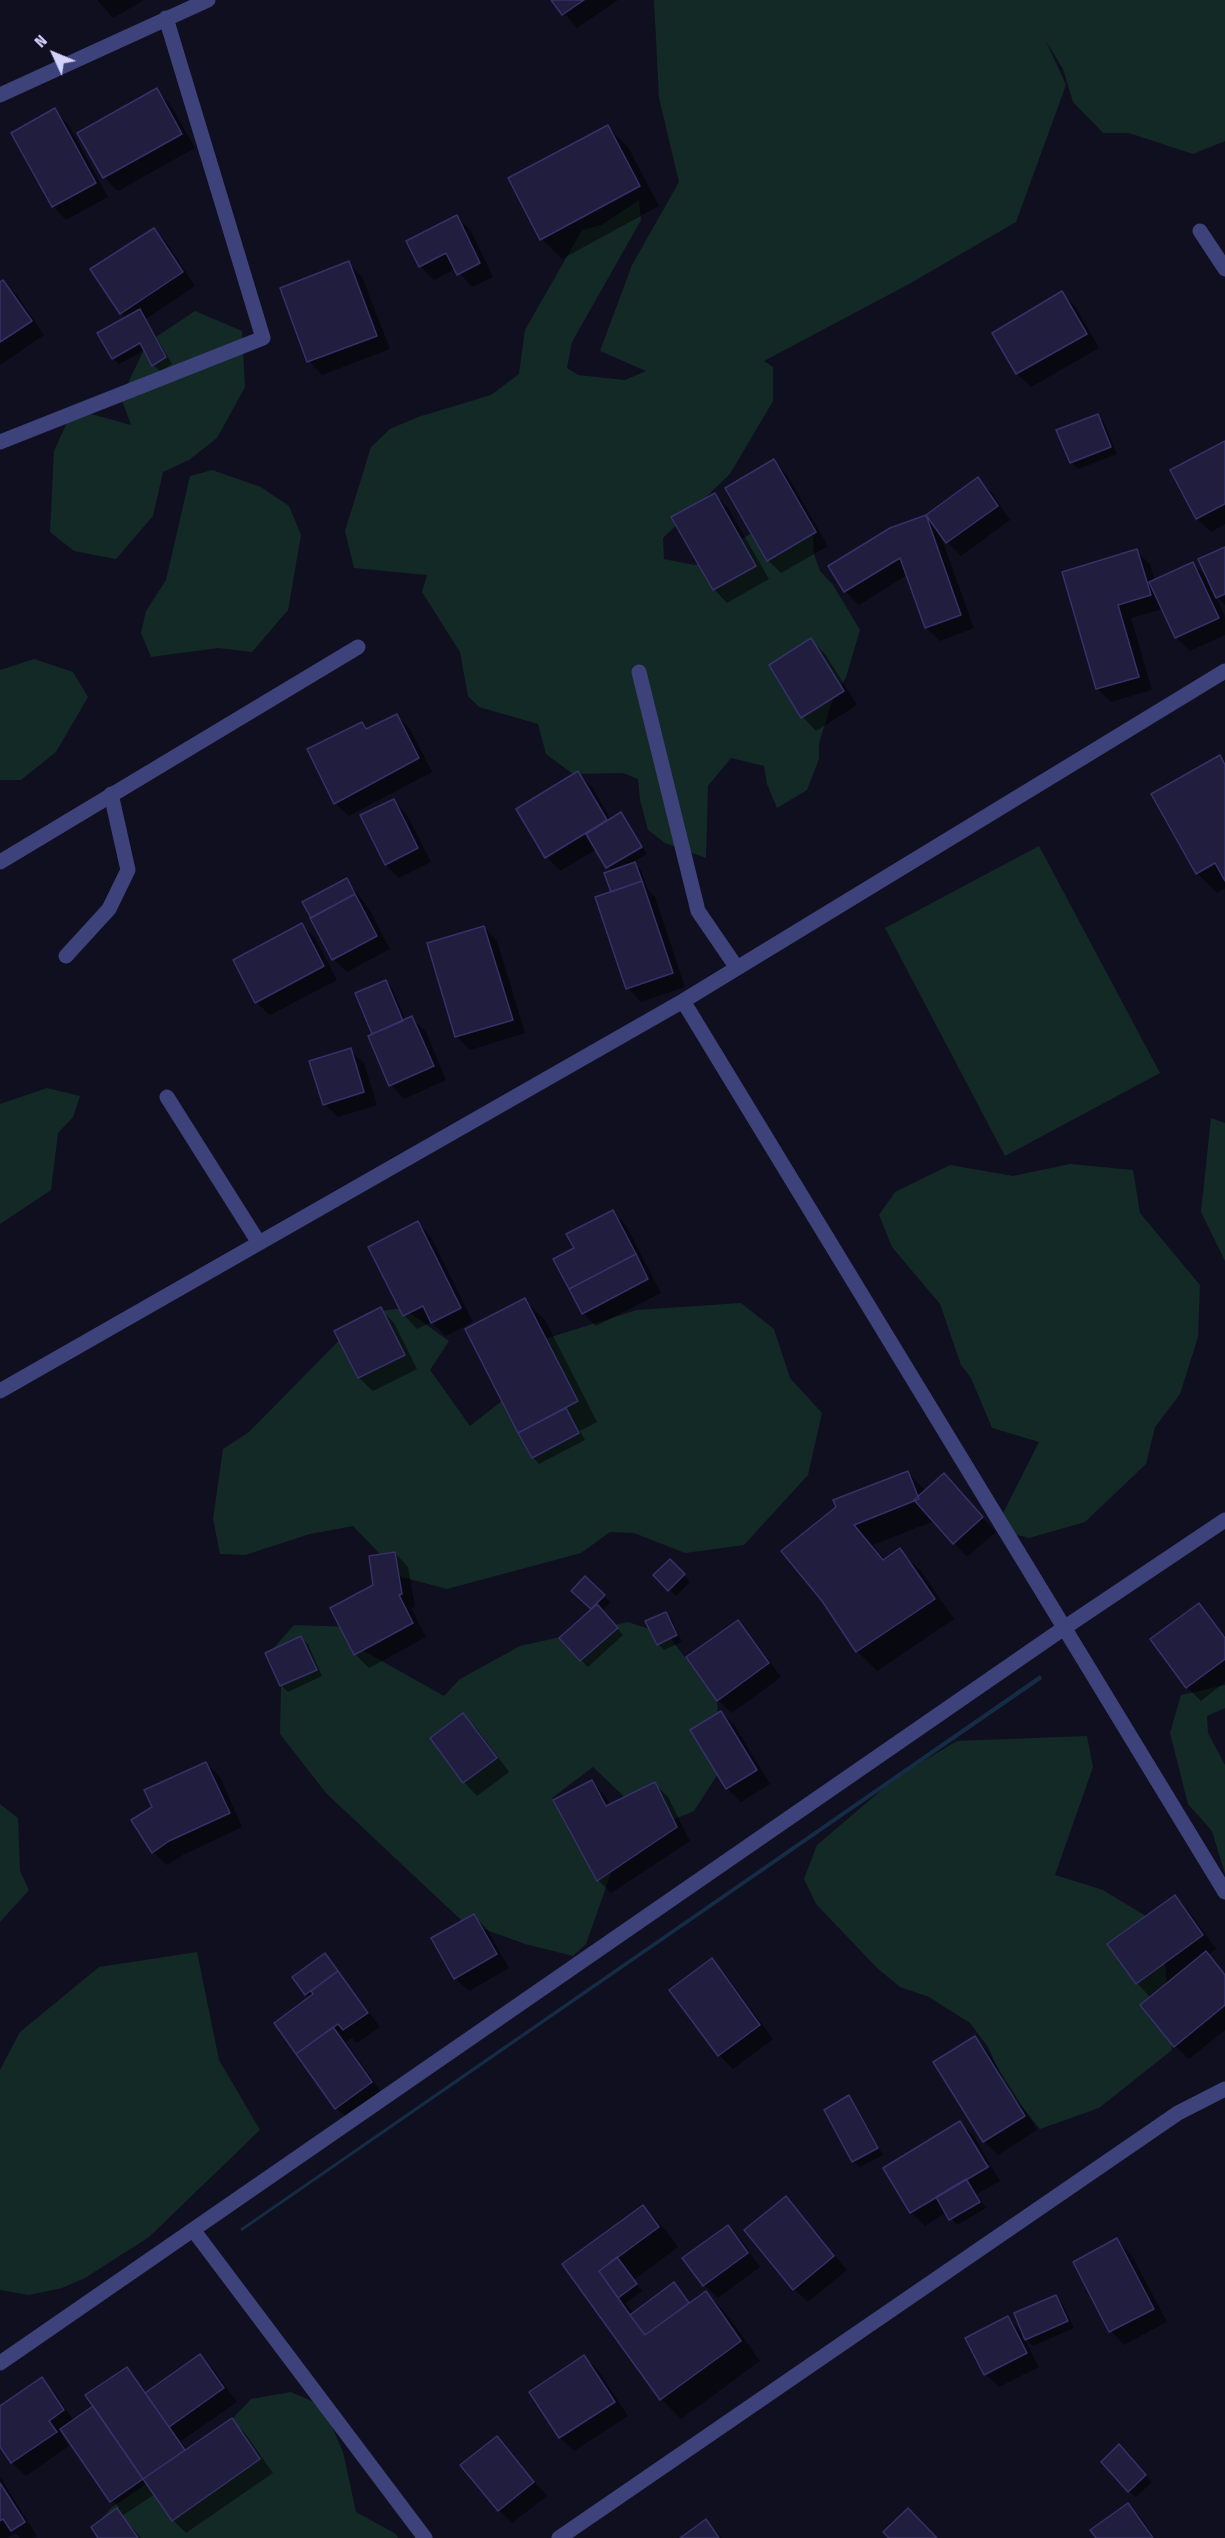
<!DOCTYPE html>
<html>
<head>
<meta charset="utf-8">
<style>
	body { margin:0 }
	#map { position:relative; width:1225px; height:2538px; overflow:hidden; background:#100f20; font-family:"Fira Sans Condensed",sans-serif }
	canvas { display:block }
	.north { position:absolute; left:24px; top:24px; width:60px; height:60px; -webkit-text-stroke:4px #100f20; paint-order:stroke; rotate:314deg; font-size:16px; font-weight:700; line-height:24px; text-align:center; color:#d3d2fb }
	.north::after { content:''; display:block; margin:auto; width:21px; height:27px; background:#d3d2fb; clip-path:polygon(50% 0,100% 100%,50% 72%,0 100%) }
</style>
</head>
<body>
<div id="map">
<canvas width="1225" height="2538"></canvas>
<div class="north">N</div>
</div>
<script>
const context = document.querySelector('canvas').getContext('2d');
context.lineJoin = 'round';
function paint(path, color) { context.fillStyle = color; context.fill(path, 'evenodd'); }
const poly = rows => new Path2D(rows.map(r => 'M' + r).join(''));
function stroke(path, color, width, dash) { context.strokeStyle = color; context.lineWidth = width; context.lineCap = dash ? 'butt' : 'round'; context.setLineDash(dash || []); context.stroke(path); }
const green = poly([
	[654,0,1225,0,1225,141,1193,154,1129,133,1103,133,1073,102,1063,69,1046,41,1066,85,1016,222,909,284,764,361,773,367,773,401,730,474,663,538,664,559,695,565,763,527,798,516,813,534,814,554,820,571,833,585,860,630,846,677,833,699,819,743,819,759,807,790,777,808,767,784,764,766,731,758,708,786,706,858,665,843,648,830,640,800,638,779,623,773,573,774,546,754,538,724,479,707,468,696,460,652,422,592,427,575,354,568,345,531,371,447,390,429,418,417,491,395,519,374,525,330,582,230,601,225,639,200,641,220,572,342,567,368,578,375,625,380,646,371,600,351,632,265,679,182,659,98],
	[195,311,242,331,245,387,217,438,189,460,163,472,153,516,116,559,74,551,50,532,54,451,73,409,131,425,121,398,147,343],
	[212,470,261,487,289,506,301,535,288,610,252,652,218,648,151,657,141,633,146,611,166,580,190,476],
	[34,659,73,672,88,697,56,752,21,780,0,780,0,670],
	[1039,846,1160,1073,1005,1156,885,928],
	[47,1088,80,1096,73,1117,58,1133,51,1190,0,1224,0,1104],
	[1211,1118,1225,1123,1225,1261,1201,1212],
	[1070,1164,1133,1170,1140,1213,1200,1285,1198,1337,1180,1394,1155,1427,1146,1464,1085,1522,1029,1538,995,1529,1039,1442,992,1428,971,1378,961,1365,940,1304,892,1247,879,1215,895,1192,950,1165,1013,1176],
	[741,1303,774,1329,790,1378,822,1413,808,1475,744,1545,685,1553,634,1533,610,1532,581,1553,447,1589,402,1577,353,1526,310,1534,245,1555,220,1554,213,1519,223,1449,249,1432,366,1313,403,1308,449,1341,430,1370,470,1426,503,1400,513,1349,637,1310],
	[628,1622,668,1635,717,1700,721,1769,694,1811,656,1827,593,1767,552,1798,608,1855,611,1873,586,1944,573,1956,525,1944,462,1921,326,1793,280,1734,281,1685,271,1651,294,1625,351,1627,364,1651,444,1696,460,1679,520,1646],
	[1225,1685,1225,1708,1207,1716,1208,1733,1225,1765,1225,1874,1212,1831,1188,1804,1170,1733,1181,1695],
	[1087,1736,1093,1767,1055,1875,1103,1890,1162,1926,1172,2050,1099,2108,1040,2129,1006,2087,988,2047,970,2023,929,1997,900,1987,877,1968,816,1904,804,1879,817,1845,898,1776,957,1741],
	[0,1804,18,1818,20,1871,29,1890,0,1922],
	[197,1952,219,2060,260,2130,149,2237,85,2278,62,2288,29,2295,0,2290,0,2070,20,2032,99,1967],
	[291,2392,323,2406,343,2452,356,2512,396,2534,398,2538,117,2538,97,2524,111,2508,217,2435,251,2399]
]);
const water = poly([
	[1040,1675,1042,1679,242,2231,240,2229]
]);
const shadow = poly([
	[97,0,144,0,113,18],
	[553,0,618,0,577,28],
	[156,90,170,104,195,148,118,191,104,177],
	[54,110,68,124,108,197,66,220,53,206],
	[608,127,628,147,659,206,562,259,542,239],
	[457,217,471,231,493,277,472,287,456,269,434,280,420,266],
	[154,230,167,243,195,286,146,319,172,364,160,371,153,365,145,350,119,364,113,358,126,318,121,313],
	[349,263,362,277,390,349,322,375,309,361],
	[3,282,17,295,44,335,0,365,0,284],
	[1062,293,1075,306,1099,348,1031,387,1017,374,994,333],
	[1098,416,1104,422,1117,454,1078,469,1071,462],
	[1225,443,1225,524,1211,532,1197,519,1172,471],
	[774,461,787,475,828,546,781,573,768,560],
	[978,479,992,493,1010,520,961,556,940,534,974,628,940,641,926,627,907,575,859,605,845,591,890,529,927,516],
	[714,494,728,508,769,579,727,603,714,589],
	[1225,548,1225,592,1221,594,1221,597,1225,596,1225,605,1216,596,1225,617,1225,635,1190,651,1176,637,1163,609,1131,618,1152,690,1111,702,1097,688,1063,573,1136,551,1150,564,1155,581,1193,564,1209,579],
	[811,640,825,654,857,705,816,731,803,717],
	[397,716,410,729,432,772,349,816,335,803,362,724,368,730],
	[1219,757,1225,763,1225,888,1217,893,1197,873],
	[578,773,592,787,611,820,621,814,627,820,647,854,633,862,641,870,648,890,655,897,685,987,641,1002,628,988,612,871,597,849,560,871,547,857,518,809],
	[394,801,407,815,431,862,399,878,386,865,362,816],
	[347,880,369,909,390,949,347,972,333,959],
	[302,925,315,938,337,980,270,1015,256,1002],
	[484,927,497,941,525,1033,470,1050,457,1037,429,944],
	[385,981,392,988,406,1021,412,1018,426,1032,446,1080,404,1099,391,1085,373,1033],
	[350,1050,364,1063,377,1105,338,1117,325,1104],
	[612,1212,626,1225,661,1293,596,1326,583,1313,576,1249],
	[418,1223,431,1237,473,1322,446,1336,432,1322,417,1329,404,1315],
	[524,1300,545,1320,597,1422,580,1431,585,1440,539,1464,533,1457,467,1329],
	[381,1309,394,1323,417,1369,373,1391,359,1378],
	[908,1473,926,1491,944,1475,996,1532,967,1557,934,1521,873,1545,885,1560,900,1550,920,1570,954,1619,877,1671,857,1651,824,1600,783,1551],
	[395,1553,408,1567,415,1607,411,1608,426,1637,369,1668,355,1654,375,1586],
	[670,1561,690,1582,676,1596,655,1575],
	[585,1578,610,1602,602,1611,623,1635,588,1667,561,1638,593,1610,573,1591],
	[1199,1605,1225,1636,1225,1682,1201,1701,1187,1687],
	[666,1614,672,1620,682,1642,664,1650,658,1644],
	[738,1622,751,1636,781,1677,732,1713,718,1700,688,1657],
	[301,1638,308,1644,322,1676,288,1692,281,1685],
	[721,1712,735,1726,770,1784,741,1802,727,1788,692,1731],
	[463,1715,477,1729,509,1772,477,1796,464,1782],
	[206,1763,220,1777,242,1827,183,1855,167,1865,153,1852,154,1807],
	[592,1782,605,1796,611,1806,654,1783,668,1797,690,1841,611,1893,598,1880],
	[1174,1897,1188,1910,1216,1949,1207,1955,1225,1974,1225,2030,1189,2059,1175,2046,1151,1998,1137,1983],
	[474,1916,487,1929,509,1968,469,1991,455,1978],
	[325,1955,380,2027,357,2043,352,2038,346,2042,384,2096,350,2121,336,2108,310,1998,306,1994],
	[712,1960,725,1974,773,2039,733,2069,719,2055,672,1990],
	[975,2038,988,2052,1037,2130,998,2155,984,2141,935,2063],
	[849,2097,855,2104,883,2155,860,2167,853,2161],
	[960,2123,974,2136,990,2164,964,2179,967,2181,991,2166,1000,2181,977,2194,986,2208,957,2225,947,2212,925,2226,911,2212],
	[786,2198,847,2270,808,2302,794,2289],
	[643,2207,663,2227,678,2247,634,2280,642,2291,626,2303,634,2314,674,2284,690,2304,706,2293,726,2313,760,2361,681,2419,661,2399,564,2265],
	[728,2227,741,2240,760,2267,718,2298,704,2285],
	[1117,2240,1131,2254,1167,2322,1124,2345,1111,2331,1075,2262],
	[1056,2296,1062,2303,1074,2328,1033,2346,1024,2338,1039,2367,999,2387,985,2374,1008,2318,1025,2335],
	[200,2356,213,2369,237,2402,181,2441,187,2450,231,2420,245,2433,273,2473,186,2533,173,2520,155,2494,122,2516,141,2538,100,2538,93,2528,119,2508,64,2433,62,2435,69,2446,26,2476,12,2462,0,2445,0,2408,41,2379,55,2393,74,2421,95,2407,127,2369,147,2393],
	[584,2357,598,2370,628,2416,574,2451,560,2438,531,2392],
	[497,2438,547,2496,512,2523,499,2510],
	[1125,2453,1152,2482,1136,2497,1129,2491],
	[0,2477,37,2536,34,2538,20,2538,15,2533,8,2538,0,2538],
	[1128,2505,1142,2519,1155,2538,1098,2538],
	[706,2521,722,2538,682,2538]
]);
const building = poly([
	[551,0,584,0,562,15,551,0],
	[157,88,182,134,103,178,77,133,157,88],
	[55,108,96,183,52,207,11,133,55,108],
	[608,125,640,186,540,240,508,178,608,125],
	[457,215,480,263,457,275,446,253,419,267,406,241,457,215],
	[154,228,183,272,120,314,90,269,154,228],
	[349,261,377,336,307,362,280,288,349,261],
	[3,280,32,321,0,342,0,282,3,280],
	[1062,291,1087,334,1016,374,992,333,1062,291],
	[140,309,166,357,152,366,140,343,112,359,97,333,140,309],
	[1098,414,1111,447,1070,463,1056,430,1098,414],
	[1225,441,1225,504,1196,519,1170,470,1225,441],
	[774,459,816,532,767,561,725,488,774,459],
	[978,477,998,506,946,543,926,515,978,477],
	[715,493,756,566,713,590,671,517,715,493],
	[926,515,961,615,925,628,900,558,844,592,828,566,890,528,926,515],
	[1225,547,1225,594,1216,598,1198,559,1225,547],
	[1137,549,1151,595,1118,605,1139,677,1096,689,1062,572,1137,549],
	[1193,562,1219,618,1175,638,1149,582,1193,562],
	[811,638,844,691,801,718,769,665,811,638],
	[397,714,419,758,334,804,307,749,362,722,366,729,397,714],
	[1220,755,1225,765,1225,881,1215,863,1196,874,1151,794,1220,755],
	[578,771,607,820,545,858,516,809,578,771],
	[394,799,418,848,385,865,360,815,394,799],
	[621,812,642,847,606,868,586,834,621,812],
	[635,862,642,881,611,892,604,873,635,862],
	[347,878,355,894,311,918,302,902,347,878],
	[642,881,673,973,626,989,595,897,642,881],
	[355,894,377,936,332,960,310,918,355,894],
	[302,923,324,966,255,1003,233,960,302,923],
	[484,926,513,1020,455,1037,427,943,484,926],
	[386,980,403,1021,372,1034,355,993,386,980],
	[412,1016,434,1066,389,1086,368,1036,412,1016],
	[351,1048,364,1092,323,1105,309,1061,351,1048],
	[613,1210,636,1254,569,1289,553,1259,574,1248,566,1234,613,1210],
	[418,1221,461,1308,431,1323,423,1306,403,1316,368,1247,418,1221],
	[636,1254,648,1279,582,1314,569,1289,636,1254],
	[525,1298,578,1401,518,1433,465,1329,525,1298],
	[381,1307,405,1355,358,1378,334,1331,381,1307],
	[566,1408,579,1433,532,1458,518,1433,566,1408],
	[908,1471,919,1499,854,1525,883,1560,900,1548,935,1599,856,1652,822,1601,781,1551,836,1507,833,1500,908,1471],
	[944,1473,983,1517,953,1544,914,1500,944,1473],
	[395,1552,402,1594,399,1595,413,1623,354,1655,330,1608,373,1585,369,1556,395,1552],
	[670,1559,685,1574,668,1591,653,1575,670,1559],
	[585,1576,605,1595,591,1609,571,1591,585,1576],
	[1199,1603,1225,1638,1225,1659,1186,1688,1150,1639,1199,1603],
	[597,1604,618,1628,580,1661,559,1638,597,1604],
	[666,1612,677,1635,657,1645,645,1621,666,1612],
	[738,1620,769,1663,717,1701,686,1657,738,1620],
	[301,1636,317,1670,280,1686,265,1653,301,1636],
	[721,1711,757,1770,726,1789,690,1730,721,1711],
	[463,1713,497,1758,463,1783,430,1738,463,1713],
	[206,1762,230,1813,169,1841,152,1853,131,1820,152,1807,144,1790,206,1762],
	[592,1780,606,1806,655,1782,677,1827,597,1881,553,1800,592,1780],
	[1175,1895,1203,1935,1136,1984,1107,1944,1175,1895],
	[474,1914,497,1954,454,1979,431,1938,474,1914],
	[1206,1951,1225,1975,1225,2005,1174,2047,1140,2005,1206,1951],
	[325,1953,338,1971,305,1995,292,1977,325,1953],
	[712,1958,760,2025,718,2056,669,1990,712,1958],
	[338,1971,368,2013,343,2030,338,2024,296,2054,274,2023,313,1994,311,1991,338,1971],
	[333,2027,372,2082,335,2109,296,2054,333,2027],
	[975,2036,1025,2116,983,2142,933,2062,975,2036],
	[849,2095,878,2148,852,2162,824,2110,849,2095],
	[960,2121,988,2167,910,2213,883,2168,960,2121],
	[966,2179,980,2202,949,2220,936,2197,966,2179],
	[786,2196,834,2256,793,2290,744,2230,786,2196],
	[643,2205,659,2227,599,2271,630,2315,645,2335,706,2291,741,2341,660,2400,562,2264,643,2205],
	[728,2225,748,2253,703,2286,682,2258,728,2225],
	[1117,2238,1154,2309,1109,2332,1073,2262,1117,2238],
	[617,2257,637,2284,618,2298,599,2271,617,2257],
	[674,2282,689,2303,645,2335,630,2315,674,2282],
	[1056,2295,1068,2321,1025,2340,1014,2313,1056,2295],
	[1008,2316,1027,2353,984,2375,965,2338,1008,2316],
	[200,2354,224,2388,169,2427,145,2393,200,2354],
	[584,2355,615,2402,559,2438,529,2392,584,2355],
	[127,2367,185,2450,143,2479,85,2395,127,2367],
	[42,2377,64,2410,49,2421,57,2432,11,2463,0,2447,0,2406,42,2377],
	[93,2406,143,2479,110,2502,60,2429,93,2406],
	[232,2418,260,2459,172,2521,143,2479,232,2418],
	[497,2436,534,2482,498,2511,460,2465,497,2436],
	[1119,2444,1146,2475,1128,2492,1101,2462,1119,2444],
	[0,2483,25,2522,11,2531,3,2519,0,2521,0,2483],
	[1128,2503,1153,2538,1096,2538,1090,2530,1128,2503],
	[117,2508,138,2538,98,2538,91,2527,117,2508],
	[908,2508,937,2538,889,2538,883,2532,908,2508],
	[706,2519,719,2538,680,2538,706,2519]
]);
const minor = poly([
	[0,95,208,0],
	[1200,231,1225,269],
	[0,442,263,338,166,18],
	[639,672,698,911,737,968],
	[0,862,358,647],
	[66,956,109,909,128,870,111,794],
	[683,1001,1225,1892],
	[167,1097,259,1243],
	[0,1391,683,1001,1225,671],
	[194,2231,425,2538],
	[0,2363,1064,1628,1225,1520],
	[559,2538,1178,2113,1225,2089]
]);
paint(green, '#132926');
paint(water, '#142c45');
paint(shadow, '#0007');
paint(building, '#201d3f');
stroke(building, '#363169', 1.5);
stroke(minor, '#3e427b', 15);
</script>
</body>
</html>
